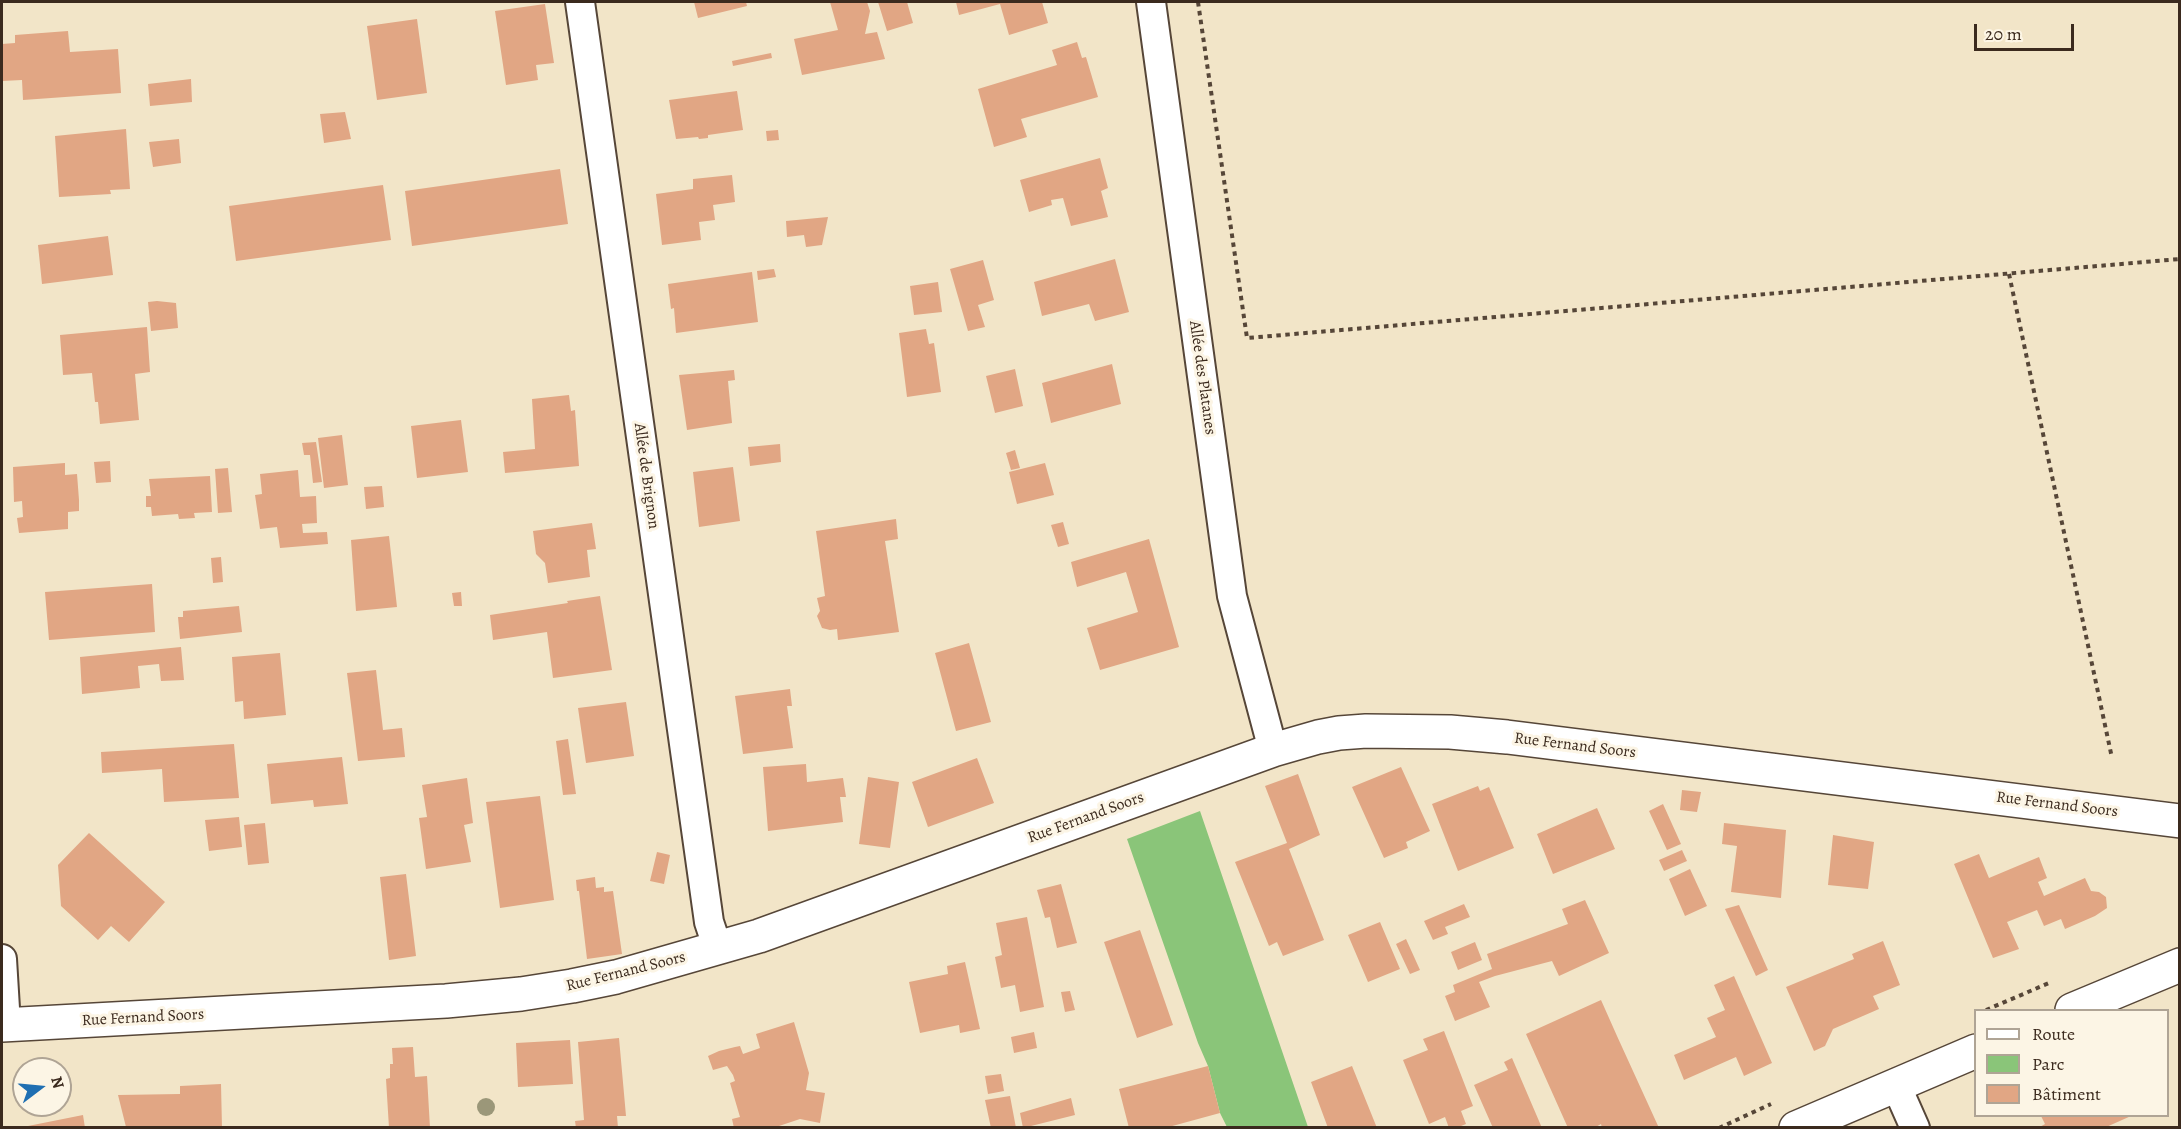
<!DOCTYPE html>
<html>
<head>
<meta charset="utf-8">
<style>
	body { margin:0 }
	#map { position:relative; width:2181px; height:1129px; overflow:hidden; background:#f2e5c8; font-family:Alegreya,serif }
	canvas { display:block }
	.frame { position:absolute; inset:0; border:3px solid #3b2a1e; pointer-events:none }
	.legend { position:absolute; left:1974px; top:1009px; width:195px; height:108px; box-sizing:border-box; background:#fcf5e5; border:2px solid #afa495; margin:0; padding:8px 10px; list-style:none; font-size:18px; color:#3b2a1e }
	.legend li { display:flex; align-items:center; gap:12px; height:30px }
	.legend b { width:30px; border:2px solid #afa495 }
	.north { position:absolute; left:12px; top:1057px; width:60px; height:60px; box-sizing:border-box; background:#fcf5e5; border:2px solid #afa495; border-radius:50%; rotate:74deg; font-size:16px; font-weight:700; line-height:24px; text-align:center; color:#3b2a1e }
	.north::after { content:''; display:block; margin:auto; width:21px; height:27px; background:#1f6fb2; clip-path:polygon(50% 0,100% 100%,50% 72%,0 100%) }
	.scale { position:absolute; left:1974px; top:24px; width:100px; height:27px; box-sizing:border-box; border:3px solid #3b2a1e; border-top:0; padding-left:8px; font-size:18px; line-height:21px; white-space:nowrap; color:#3b2a1e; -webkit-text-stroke:4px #fcf5e5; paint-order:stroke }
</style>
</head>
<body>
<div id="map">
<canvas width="2181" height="1129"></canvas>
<div class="frame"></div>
<ul class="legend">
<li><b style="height:8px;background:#fff"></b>Route</li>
<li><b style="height:16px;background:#8ac579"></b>Parc</li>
<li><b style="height:16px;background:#e1a684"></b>Bâtiment</li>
</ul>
<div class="north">N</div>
<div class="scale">20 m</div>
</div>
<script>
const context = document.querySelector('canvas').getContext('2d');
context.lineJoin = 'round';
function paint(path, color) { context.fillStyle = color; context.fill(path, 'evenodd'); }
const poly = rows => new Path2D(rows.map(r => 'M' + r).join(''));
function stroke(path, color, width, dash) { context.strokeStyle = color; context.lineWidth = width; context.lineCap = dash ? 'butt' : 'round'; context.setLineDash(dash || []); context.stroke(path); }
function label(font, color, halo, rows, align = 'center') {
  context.font = font + ' Alegreya,serif'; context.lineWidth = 6; context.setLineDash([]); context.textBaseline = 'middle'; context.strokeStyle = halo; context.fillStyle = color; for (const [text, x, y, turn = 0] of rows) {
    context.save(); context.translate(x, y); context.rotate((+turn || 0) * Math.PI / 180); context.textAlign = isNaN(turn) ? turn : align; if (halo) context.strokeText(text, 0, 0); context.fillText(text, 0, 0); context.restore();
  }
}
const green = poly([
	[1200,811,1308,1127,1227,1127,1220,1113,1208,1066,1198,1043,1127,839]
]);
const building = poly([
	[694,2,746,2,747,6,698,18],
	[830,2,867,2,870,11,865,34,877,32,885,59,802,75,794,39,838,30],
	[878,2,907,2,913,23,887,31],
	[956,2,1042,2,1048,23,1009,35,1000,4,959,15],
	[545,4,554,63,536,65,538,80,506,85,495,11],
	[417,19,427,93,377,100,367,26],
	[68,31,70,52,118,49,121,93,23,100,22,80,2,81,2,44,15,43,15,35],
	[1077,42,1082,58,1086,57,1098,97,1021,119,1027,137,994,147,978,89,1057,65,1052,50],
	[771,53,772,58,733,66,732,61],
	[191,79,192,102,150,106,148,84],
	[737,91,743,130,708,135,708,138,699,139,698,137,676,139,669,100],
	[345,112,351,139,324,143,320,114],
	[126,129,130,189,110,190,111,194,59,197,55,136],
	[778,130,779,140,767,141,766,131],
	[179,139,181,163,153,167,149,142],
	[1100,158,1108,188,1101,191,1108,217,1071,226,1063,198,1051,200,1052,205,1029,212,1020,180],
	[560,169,568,224,412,246,405,191],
	[732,175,735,202,713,205,715,220,699,222,701,240,662,245,656,194,693,189,693,179],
	[383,185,391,240,236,261,229,206],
	[828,217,822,245,806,247,804,235,787,237,786,221],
	[108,236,113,275,42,284,38,245],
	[1115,259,1129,312,1095,321,1089,304,1042,316,1034,282],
	[983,260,994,300,978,305,985,327,968,331,950,269],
	[774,269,776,277,758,280,757,271],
	[752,272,758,322,676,333,674,308,671,309,668,284],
	[938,282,942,312,914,315,910,286],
	[157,301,176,303,178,328,151,331,148,302],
	[147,327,150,372,135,374,139,420,100,424,98,402,95,402,92,373,63,375,60,335],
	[926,329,929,344,934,343,941,392,907,397,899,333],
	[1112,364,1121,404,1051,423,1042,383],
	[1015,369,1023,406,995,413,986,376],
	[734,370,735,380,728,381,732,423,687,430,679,375],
	[569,395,571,411,575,410,579,466,505,473,503,452,535,449,532,399],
	[461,420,468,472,417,478,411,426],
	[342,435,348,485,324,488,318,438],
	[316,442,322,482,313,483,310,455,304,455,302,443],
	[780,444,781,462,750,466,748,447],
	[1015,450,1020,468,1011,470,1006,453],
	[110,461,111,482,96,483,94,462],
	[65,463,65,475,77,474,79,500,79,511,68,512,68,529,19,533,17,518,23,517,22,501,14,502,13,467],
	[1045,463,1054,495,1017,504,1009,472],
	[733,467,740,521,699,527,693,472],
	[228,468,232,512,218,513,215,469],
	[298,470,300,497,316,496,317,523,302,524,303,533,327,532,328,544,280,548,277,527,260,529,255,495,262,494,260,474],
	[210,476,212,512,194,513,195,518,179,519,178,514,152,516,151,507,146,507,146,496,151,496,149,479],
	[382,486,384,507,366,509,364,487],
	[896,519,898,539,885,541,899,632,838,640,837,629,830,630,822,628,817,616,820,611,817,598,825,596,816,531],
	[1063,522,1069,544,1058,547,1051,525],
	[592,523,596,549,587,550,590,577,548,583,545,563,536,554,533,531],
	[389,536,397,607,356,611,351,540],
	[1149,539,1179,647,1100,670,1087,628,1138,612,1126,572,1077,587,1071,562],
	[221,557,223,582,213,583,211,558],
	[152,584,155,632,49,640,45,592],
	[461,592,462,606,454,606,452,593],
	[600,596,612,670,553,678,547,632,493,640,490,615,568,603,567,601],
	[239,606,242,632,180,639,178,617,183,617,183,611],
	[969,643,991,722,956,731,935,653],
	[181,647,184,680,161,681,159,664,138,666,140,688,82,694,80,657],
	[280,653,286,715,244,719,243,701,235,702,232,657],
	[376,670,383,730,402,728,405,757,358,761,347,673],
	[790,689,792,706,787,706,793,748,743,754,735,696],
	[626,702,634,756,586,763,578,708],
	[568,739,576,794,563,795,556,741],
	[234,744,239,798,164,802,162,769,102,773,101,752],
	[342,757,348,804,314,807,313,800,271,804,267,764],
	[977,758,994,803,928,827,912,782],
	[806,764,807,782,843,778,846,797,840,797,843,822,768,831,763,767],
	[1401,767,1430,831,1406,842,1408,848,1384,858,1352,787],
	[1298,774,1320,835,1289,849,1324,940,1283,956,1277,942,1269,946,1235,862,1287,843,1265,786],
	[868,777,899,782,890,848,859,844],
	[467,778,473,823,464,825,471,862,426,869,419,818,427,817,422,785],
	[1478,786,1480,791,1489,787,1514,848,1458,871,1432,804],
	[1682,790,1701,792,1697,812,1680,810],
	[540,796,554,900,500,908,486,802],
	[1663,804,1681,844,1667,850,1649,811],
	[1597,808,1615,849,1553,874,1537,834],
	[239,817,242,847,209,851,205,820],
	[265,823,269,863,248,865,244,825],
	[1724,823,1786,830,1781,898,1731,892,1737,846,1722,844],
	[89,833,165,902,129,942,111,926,98,940,61,906,58,865],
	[1833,835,1874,842,1868,889,1828,885],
	[1682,850,1687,861,1664,871,1659,860],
	[657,852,670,855,664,884,650,881],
	[1979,854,1989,878,2039,857,2047,878,2038,882,2044,896,2085,878,2091,891,2099,892,2106,897,2107,908,2095,916,2065,929,2061,919,2044,926,2037,910,2007,922,2019,949,1993,958,1954,864],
	[1690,869,1707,906,1685,916,1669,879],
	[406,874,416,956,389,960,380,877],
	[595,877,596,888,604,887,604,892,613,891,622,954,587,959,579,891,577,891,576,880],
	[1061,884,1077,943,1057,948,1050,917,1045,918,1037,890],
	[1585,900,1609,953,1559,976,1552,961,1495,976,1479,982,1490,1007,1455,1021,1445,996,1455,992,1453,985,1492,969,1487,954,1568,924,1562,909],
	[1464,904,1470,917,1445,927,1448,934,1433,940,1424,921],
	[1739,905,1768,970,1756,976,1725,909],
	[1027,917,1044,1007,1020,1012,1015,985,1001,988,995,957,1002,955,996,923],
	[1380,922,1400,969,1368,982,1348,935],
	[1140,930,1173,1025,1137,1038,1104,942],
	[1406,939,1420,970,1410,974,1396,944],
	[1883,941,1900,985,1873,996,1879,1009,1833,1029,1825,1046,1814,1051,1786,987,1854,959,1852,954],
	[1475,942,1482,960,1458,970,1451,952],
	[965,962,980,1029,960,1033,959,1025,920,1033,909,982,948,974,947,966],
	[1734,976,1772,1063,1744,1076,1736,1057,1684,1080,1674,1055,1716,1037,1707,1018,1725,1010,1714,985],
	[1070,991,1075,1010,1065,1012,1061,992],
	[1601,1000,1617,1036,1659,1128,1602,1128,1601,1124,1594,1128,1568,1128,1526,1034],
	[794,1022,809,1073,806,1090,825,1093,820,1123,800,1119,773,1128,734,1128,732,1119,740,1117,730,1083,735,1081,733,1075,727,1066,713,1070,708,1056,719,1051,735,1047,740,1046,743,1054,760,1048,756,1034],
	[1444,1031,1473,1106,1461,1111,1466,1124,1456,1128,1449,1128,1445,1117,1429,1124,1403,1060,1428,1050,1423,1039],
	[1034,1032,1037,1048,1014,1053,1011,1037],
	[619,1038,626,1116,617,1116,618,1128,576,1128,575,1121,584,1120,578,1042],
	[570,1040,573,1084,518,1087,516,1043],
	[413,1047,415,1077,427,1076,430,1128,389,1128,386,1079,390,1078,390,1064,393,1064,392,1048],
	[1512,1058,1542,1128,1493,1128,1474,1085,1508,1070,1504,1062],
	[1208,1066,1220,1113,1165,1128,1129,1128,1119,1089],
	[1352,1066,1377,1128,1328,1128,1311,1082],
	[1001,1074,1004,1091,988,1094,985,1076],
	[221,1084,222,1128,126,1127,118,1095,180,1094,180,1086],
	[1010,1096,1016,1128,991,1128,985,1100],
	[1071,1098,1075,1115,1023,1128,1020,1113],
	[83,1115,85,1128,29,1128,28,1126],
	[2041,1116,2131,1116,2104,1128,2038,1128,2045,1124]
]);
const path = poly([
	[1198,2,1247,338,2180,259],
	[2009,274,2112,758],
	[1986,1010,2049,983],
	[1719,1128,1771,1104]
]);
const street = poly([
	[580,2,709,922,718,949],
	[1151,2,1232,596,1273,750],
	[2,959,6,1025],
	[1896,1085,1915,1128]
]);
const secondary = poly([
	[2,1025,446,1001,521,994,572,986,616,977,759,936,1273,750,1318,737,1339,733,1366,731,1450,732,1507,737,2180,821]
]);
const primary = poly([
	[2072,1010,2180,965],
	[1796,1128,1976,1051]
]);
const trees = [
	[486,1107]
];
const streetNames = [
	["Allée des Platanes",1202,378,82],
	["Allée de Brignon",646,476,82],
	["Rue Fernand Soors",1575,746,7],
	["Rue Fernand Soors",2057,805,7],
	["Rue Fernand Soors",1086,818,-20],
	["Rue Fernand Soors",626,972,-14],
	["Rue Fernand Soors",143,1018,-3]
];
paint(green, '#8ac579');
paint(building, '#e1a684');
stroke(street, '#564638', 32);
stroke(secondary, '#564638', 36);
stroke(primary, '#564638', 36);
stroke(path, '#564638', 4, [4.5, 4.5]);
stroke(street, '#fff', 28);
stroke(secondary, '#fff', 33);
stroke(primary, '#fff', 33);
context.fillStyle = '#9b9779';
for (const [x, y] of trees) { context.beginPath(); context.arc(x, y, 9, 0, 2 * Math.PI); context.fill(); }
label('16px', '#3b2a1e', '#fcf5e5', streetNames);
</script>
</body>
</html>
